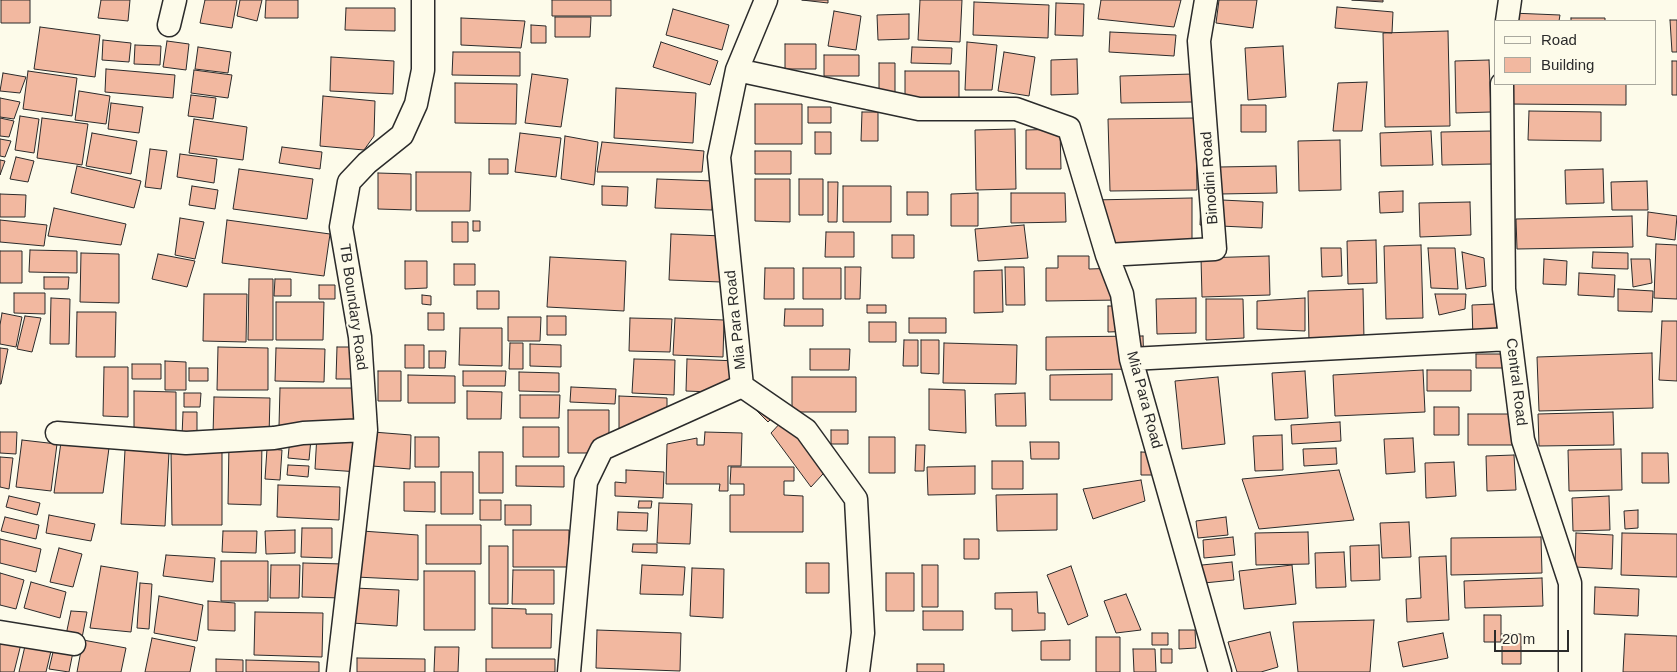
<!DOCTYPE html>
<html>
<head>
<meta charset="utf-8">
<style>
	body { margin:0 }
	#map { position:relative; width:1677px; height:672px; overflow:hidden; background:#fdfbea; font-family:Arial,sans-serif }
	canvas { display:block }
	.legend { position:absolute; left:1494px; top:20px; width:162px; height:65px; box-sizing:border-box; background:#fdfbea; border:1px solid #a9a89e; margin:0; padding:6px 9px; list-style:none; font-size:15px; color:#2b2b2b }
	.legend li { display:flex; align-items:center; gap:10px; height:25px }
	.legend b { width:25px; border:1px solid #a9a89e }
	.scale { position:absolute; left:1494px; top:630px; width:75px; height:22px; box-sizing:border-box; border:2px solid #2b2b2b; border-top:0; padding-left:6px; font-size:15px; line-height:18px; white-space:nowrap; color:#2b2b2b; -webkit-text-stroke:4px #fdfbea; paint-order:stroke }
</style>
</head>
<body>
<div id="map">
<canvas width="1677" height="672"></canvas>
<ul class="legend">
<li><b style="height:6px;background:#fdfbea"></b>Road</li>
<li><b style="height:14px;background:#f2b8a0"></b>Building</li>
</ul>
<div class="scale">20 m</div>
</div>
<script>
const context = document.querySelector('canvas').getContext('2d');
context.lineJoin = 'round';
function paint(path, color) { context.fillStyle = color; context.fill(path, 'evenodd'); }
const poly = rows => new Path2D(rows.map(r => 'M' + r).join(''));
function stroke(path, color, width, dash) { context.strokeStyle = color; context.lineWidth = width; context.lineCap = dash ? 'butt' : 'round'; context.setLineDash(dash || []); context.stroke(path); }
function label(font, color, halo, rows, align = 'center') {
  context.font = font + ' Arial,sans-serif'; context.lineWidth = 4; context.setLineDash([]); context.textBaseline = 'middle'; context.strokeStyle = halo; context.fillStyle = color; for (const [text, x, y, turn = 0] of rows) {
    context.save(); context.translate(x, y); context.rotate((+turn || 0) * Math.PI / 180); context.textAlign = isNaN(turn) ? turn : align; if (halo) context.strokeText(text, 0, 0); context.fillText(text, 0, 0); context.restore();
  }
}
const building = poly([
	[1,0,30,0,30,23,1,23,1,0],
	[101,0,130,0,128,21,98,18,101,0],
	[205,0,237,0,232,28,200,23,205,0],
	[240,0,262,0,257,21,237,16,240,0],
	[266,0,298,0,298,18,265,18,266,0],
	[552,0,611,0,611,16,552,16,552,0],
	[802,0,828,0,828,3,802,0],
	[920,0,962,0,960,42,918,40,920,0],
	[1101,0,1181,0,1174,27,1098,19,1101,0],
	[1219,0,1257,0,1253,28,1216,23,1219,0],
	[1352,0,1383,0,1383,2,1352,0],
	[974,2,1049,5,1048,38,973,35,974,2],
	[1056,3,1084,4,1083,36,1055,35,1056,3],
	[1337,7,1393,12,1392,33,1335,28,1337,7],
	[346,8,395,8,395,31,345,30,346,8],
	[673,9,729,25,722,50,666,35,673,9],
	[834,11,861,16,856,50,828,46,834,11],
	[1511,13,1560,15,1559,21,1511,21,1511,13],
	[909,14,909,39,878,40,877,15,909,14],
	[555,17,591,17,590,37,555,37,555,17],
	[461,18,525,21,521,48,461,45,461,18],
	[1571,18,1605,18,1605,21,1571,21,1571,18],
	[1670,20,1677,20,1677,52,1672,52,1670,20],
	[531,25,546,26,546,43,531,43,531,25],
	[40,27,100,35,95,77,34,69,40,27],
	[1448,31,1450,126,1385,127,1383,33,1448,31],
	[1110,32,1176,35,1174,56,1109,52,1110,32],
	[103,40,131,43,129,62,102,60,103,40],
	[167,41,189,44,186,70,163,67,167,41],
	[661,42,718,61,710,85,653,67,661,42],
	[967,42,997,45,992,90,965,90,967,42],
	[785,44,816,44,816,69,785,69,785,44],
	[135,45,161,46,160,65,134,64,135,45],
	[1283,46,1286,97,1248,100,1245,48,1283,46],
	[198,47,231,52,228,73,195,69,198,47],
	[912,47,952,48,951,64,911,63,912,47],
	[453,52,520,52,520,76,452,75,453,52],
	[1004,52,1035,57,1029,96,998,91,1004,52],
	[824,55,859,55,859,76,824,76,824,55],
	[331,57,394,61,393,94,330,91,331,57],
	[1077,59,1078,94,1051,95,1051,60,1077,59],
	[1489,60,1491,112,1456,113,1455,61,1489,60],
	[1672,61,1677,61,1677,95,1672,95,1672,61],
	[879,63,895,63,895,92,879,92,879,63],
	[106,69,175,75,173,98,105,92,106,69],
	[194,70,232,75,228,98,191,93,194,70],
	[28,71,77,78,72,116,23,109,28,71],
	[905,71,959,71,959,102,905,102,905,71],
	[3,73,26,77,20,93,0,91,3,73],
	[532,74,568,79,561,127,525,123,532,74],
	[1193,74,1193,102,1121,103,1120,76,1193,74],
	[1367,82,1362,131,1333,131,1338,83,1367,82],
	[455,83,517,84,516,124,455,123,455,83],
	[1509,84,1626,84,1626,105,1509,104,1509,84],
	[616,88,696,93,693,143,614,138,616,88],
	[79,91,110,96,106,124,75,120,79,91],
	[191,95,216,98,213,119,188,116,191,95],
	[323,96,375,101,374,136,364,150,320,146,323,96],
	[0,98,20,102,14,119,0,117,0,98],
	[111,103,143,107,139,133,108,129,111,103],
	[755,104,802,104,802,144,755,144,755,104],
	[1241,105,1266,105,1266,132,1241,132,1241,105],
	[808,107,831,107,831,123,808,123,808,107],
	[1529,111,1601,112,1601,141,1528,140,1529,111],
	[862,112,878,112,878,141,861,141,862,112],
	[20,116,39,119,34,153,15,150,20,116],
	[0,118,14,121,9,137,0,136,0,118],
	[42,118,88,124,82,165,37,158,42,118],
	[1196,118,1197,190,1110,191,1108,119,1196,118],
	[194,119,247,127,243,160,189,153,194,119],
	[1015,129,1016,189,976,190,975,130,1015,129],
	[1060,129,1061,169,1026,169,1026,130,1060,129],
	[1431,131,1433,165,1381,166,1380,133,1431,131],
	[1492,131,1493,164,1442,165,1441,132,1492,131],
	[815,132,831,132,831,154,815,154,815,132],
	[92,133,137,141,131,174,86,166,92,133],
	[520,133,561,138,556,177,515,172,520,133],
	[565,136,598,142,594,185,561,179,565,136],
	[0,139,11,141,5,157,0,156,0,139],
	[1340,140,1341,190,1299,191,1298,141,1340,140],
	[602,142,704,151,702,172,597,172,602,142],
	[282,147,322,152,320,169,279,163,282,147],
	[150,149,167,151,161,189,145,187,150,149],
	[755,151,791,151,791,174,755,174,755,151],
	[180,154,217,159,214,183,177,177,180,154],
	[16,157,34,161,28,182,10,179,16,157],
	[489,159,508,159,508,174,489,174,489,159],
	[0,160,5,161,0,175,0,160],
	[77,166,141,181,134,208,71,193,77,166],
	[1276,166,1277,193,1220,194,1219,167,1276,166],
	[239,169,313,179,307,219,233,209,239,169],
	[1603,169,1604,203,1566,204,1565,170,1603,169],
	[416,172,471,172,470,211,416,211,416,172],
	[378,173,411,174,411,210,378,209,378,173],
	[657,179,714,181,712,210,655,208,657,179],
	[755,179,790,179,790,222,755,221,755,179],
	[799,179,823,179,823,215,799,215,799,179],
	[1647,181,1648,210,1612,210,1611,182,1647,181],
	[828,182,838,182,837,222,828,222,828,182],
	[192,186,218,190,215,209,189,205,192,186],
	[602,186,628,187,627,206,602,205,602,186],
	[843,186,891,186,891,222,843,222,843,186],
	[1403,191,1403,212,1380,213,1379,192,1403,191],
	[907,192,928,192,928,215,907,215,907,192],
	[978,193,978,226,951,226,951,194,978,193],
	[1011,193,1065,193,1066,222,1011,223,1011,193],
	[0,194,26,195,25,217,0,217,0,194],
	[1192,198,1192,244,1092,245,1092,200,1192,198],
	[1201,199,1263,202,1262,228,1200,225,1201,199],
	[1470,202,1471,235,1420,237,1419,203,1470,202],
	[54,208,126,224,121,245,48,236,54,208],
	[1648,212,1677,216,1675,240,1647,236,1648,212],
	[1632,216,1633,247,1517,249,1516,219,1632,216],
	[180,218,204,222,195,259,175,255,180,218],
	[0,220,47,225,44,246,0,242,0,220],
	[227,220,330,234,324,276,222,263,227,220],
	[473,221,480,221,480,231,473,231,473,221],
	[452,222,468,222,468,242,452,242,452,222],
	[1024,225,1028,258,978,261,975,229,1024,225],
	[826,232,854,232,854,257,825,257,826,232],
	[671,234,723,236,721,282,669,280,671,234],
	[892,235,914,235,914,258,892,258,892,235],
	[1376,240,1377,283,1348,284,1347,241,1376,240],
	[1656,244,1677,245,1677,299,1654,298,1656,244],
	[1421,245,1423,318,1386,319,1384,246,1421,245],
	[1321,248,1341,248,1342,276,1322,277,1321,248],
	[1428,248,1455,248,1458,289,1431,288,1428,248],
	[30,250,77,251,77,273,29,272,30,250],
	[0,251,22,251,22,283,0,283,0,251],
	[1462,252,1484,258,1486,286,1466,289,1462,252],
	[1593,252,1628,253,1628,269,1592,268,1593,252],
	[81,253,119,254,119,303,80,302,81,253],
	[158,254,195,261,187,287,152,279,158,254],
	[1058,256,1089,256,1089,269,1120,268,1121,300,1046,301,1046,268,1058,268,1058,256],
	[1269,256,1270,295,1202,297,1201,258,1269,256],
	[550,257,626,261,624,311,547,307,550,257],
	[1544,259,1567,261,1566,285,1543,284,1544,259],
	[1631,259,1650,259,1652,283,1633,287,1631,259],
	[405,261,427,261,427,288,405,289,405,261],
	[454,264,475,264,475,285,454,285,454,264],
	[845,267,861,267,860,299,845,299,845,267],
	[1005,267,1024,267,1025,305,1006,305,1005,267],
	[765,268,794,268,794,299,764,299,765,268],
	[803,268,841,268,841,299,803,299,803,268],
	[1002,270,1003,312,974,313,974,271,1002,270],
	[1579,273,1615,275,1614,297,1578,295,1579,273],
	[44,277,69,277,68,289,44,289,44,277],
	[249,279,273,279,273,340,248,340,249,279],
	[275,279,291,279,291,296,274,296,275,279],
	[319,285,335,285,335,299,319,299,319,285],
	[1363,289,1364,340,1309,342,1308,291,1363,289],
	[1618,289,1653,291,1652,312,1618,311,1618,289],
	[477,291,499,291,499,309,477,309,477,291],
	[14,293,45,293,45,314,14,313,14,293],
	[204,294,247,294,246,342,203,341,204,294],
	[1435,294,1466,294,1465,309,1439,315,1435,294],
	[422,295,431,296,431,305,422,304,422,295],
	[51,298,70,299,69,344,50,344,51,298],
	[1196,298,1196,333,1157,334,1156,299,1196,298],
	[1305,298,1305,331,1257,329,1257,301,1305,298],
	[1206,299,1243,299,1244,338,1206,340,1206,299],
	[276,302,324,302,323,340,276,340,276,302],
	[1496,304,1497,339,1473,340,1472,305,1496,304],
	[867,305,886,305,886,313,867,313,867,305],
	[1108,306,1135,306,1135,331,1108,332,1108,306],
	[785,309,823,309,823,326,784,326,785,309],
	[77,312,116,312,115,357,76,357,77,312],
	[2,313,22,317,16,347,0,344,0,325,2,313],
	[428,313,444,313,444,330,428,330,428,313],
	[25,316,41,318,32,352,17,349,25,316],
	[547,316,566,316,566,335,547,335,547,316],
	[508,317,541,317,540,341,508,341,508,317],
	[630,318,672,319,670,352,629,351,630,318],
	[675,318,724,320,723,357,673,355,675,318],
	[909,318,946,318,946,333,909,333,909,318],
	[1662,321,1677,321,1677,381,1659,380,1662,321],
	[869,322,896,322,896,342,869,342,869,322],
	[460,328,502,328,502,366,459,365,460,328],
	[1143,336,1144,369,1046,370,1046,337,1143,336],
	[904,340,918,340,918,366,903,366,904,340],
	[921,340,939,340,939,374,921,373,921,340],
	[510,343,523,343,523,369,509,369,510,343],
	[944,343,1017,345,1016,384,943,383,944,343],
	[530,344,561,345,561,367,530,366,530,344],
	[405,345,424,345,424,368,405,368,405,345],
	[218,347,268,348,268,390,217,390,218,347],
	[337,347,358,347,357,379,336,379,337,347],
	[0,348,8,349,1,384,0,384,0,348],
	[276,348,325,349,324,382,275,381,276,348],
	[810,349,850,349,849,370,810,370,810,349],
	[429,351,446,351,445,368,429,368,429,351],
	[1652,353,1653,408,1539,411,1537,357,1652,353],
	[1476,354,1504,354,1504,368,1476,368,1476,354],
	[634,359,675,360,674,395,632,393,634,359],
	[687,359,738,361,736,393,686,391,687,359],
	[165,361,186,362,186,390,165,390,165,361],
	[132,364,161,364,161,379,132,379,132,364],
	[104,367,128,367,128,417,103,416,104,367],
	[189,368,208,368,208,381,189,381,189,368],
	[1423,370,1425,412,1335,416,1333,375,1423,370],
	[1427,370,1471,370,1471,391,1427,391,1427,370],
	[378,371,401,371,401,401,378,401,378,371],
	[463,371,506,371,505,386,463,386,463,371],
	[1305,371,1308,418,1275,420,1272,373,1305,371],
	[519,372,559,373,559,392,519,391,519,372],
	[1112,374,1112,400,1050,400,1050,375,1112,374],
	[408,375,455,376,455,403,408,403,408,375],
	[792,377,856,377,856,412,792,412,792,377],
	[1218,377,1225,444,1182,449,1175,381,1218,377],
	[571,387,616,389,615,404,570,402,571,387],
	[280,388,354,388,354,427,279,426,280,388],
	[929,389,965,390,966,433,929,430,929,389],
	[134,391,176,392,176,435,134,434,134,391],
	[467,391,502,392,501,419,467,419,467,391],
	[184,393,201,393,200,407,184,407,184,393],
	[1025,393,1026,426,996,426,995,394,1025,393],
	[520,395,560,395,559,418,520,418,520,395],
	[619,396,667,398,667,420,619,441,619,396],
	[214,397,270,398,269,436,213,435,214,397],
	[764,400,777,413,768,422,755,409,764,400],
	[1434,407,1459,407,1459,435,1434,435,1434,407],
	[568,410,609,410,609,453,568,453,568,410],
	[183,412,197,412,197,436,182,436,183,412],
	[1613,412,1614,445,1539,446,1538,414,1613,412],
	[1468,414,1515,414,1515,445,1468,445,1468,414],
	[783,420,833,463,811,487,771,433,783,420],
	[1340,422,1341,441,1292,444,1291,425,1340,422],
	[523,427,559,427,559,457,523,457,523,427],
	[831,430,848,430,848,444,831,444,831,430],
	[0,432,17,432,16,454,0,453,0,432],
	[373,432,411,435,410,469,372,466,373,432],
	[705,432,742,433,741,466,728,466,728,491,719,491,720,484,666,484,667,444,697,438,697,445,704,445,705,432],
	[317,434,362,436,359,472,315,469,317,434],
	[1282,435,1283,470,1255,471,1253,436,1282,435],
	[415,437,439,437,439,467,415,467,415,437],
	[869,437,895,437,895,473,869,473,869,437],
	[290,438,311,439,309,460,288,458,290,438],
	[1413,438,1415,472,1386,474,1384,439,1413,438],
	[22,440,57,444,51,491,16,487,22,440],
	[61,442,109,448,103,493,54,493,61,442],
	[229,442,262,442,261,505,228,504,229,442],
	[1030,442,1059,442,1059,459,1031,459,1030,442],
	[916,445,925,445,924,471,915,471,916,445],
	[1336,448,1337,464,1304,466,1303,449,1336,448],
	[222,449,222,525,172,525,171,450,222,449],
	[267,449,282,450,280,480,265,479,267,449],
	[1621,449,1622,490,1569,491,1568,450,1621,449],
	[125,450,169,452,165,526,121,524,125,450],
	[479,452,503,452,503,493,479,493,479,452],
	[1141,452,1163,453,1163,475,1141,475,1141,452],
	[1642,453,1668,453,1669,483,1642,483,1642,453],
	[1514,455,1516,490,1487,491,1486,456,1514,455],
	[0,457,13,458,9,489,0,487,0,457],
	[992,461,1023,461,1023,489,992,489,992,461],
	[1454,462,1456,496,1426,498,1425,463,1454,462],
	[288,465,309,466,308,477,287,475,288,465],
	[516,466,564,466,564,487,516,486,516,466],
	[975,466,975,494,928,495,927,467,975,466],
	[731,467,794,467,794,481,784,481,784,495,803,496,803,532,730,532,730,495,744,495,744,484,730,484,731,467],
	[626,470,664,472,663,498,615,496,615,482,626,483,626,470],
	[1339,470,1354,520,1259,529,1242,479,1339,470],
	[441,472,473,472,473,514,441,514,441,472],
	[1141,480,1145,501,1093,519,1083,489,1141,480],
	[404,482,435,482,435,512,404,511,404,482],
	[278,485,340,487,339,520,277,517,278,485],
	[1057,494,1057,530,997,531,996,495,1057,494],
	[9,496,40,503,37,515,6,507,9,496],
	[1609,496,1610,530,1573,531,1572,498,1609,496],
	[480,500,501,500,501,520,480,520,480,500],
	[639,501,652,501,651,508,638,508,639,501],
	[659,503,692,504,690,544,657,543,659,503],
	[505,505,531,505,531,525,505,525,505,505],
	[1638,510,1638,528,1625,529,1624,511,1638,510],
	[618,512,648,513,647,531,617,530,618,512],
	[49,515,95,524,91,541,46,533,49,515],
	[5,517,39,525,36,539,1,531,5,517],
	[1226,517,1228,535,1198,538,1196,521,1226,517],
	[1409,522,1411,557,1382,558,1380,523,1409,522],
	[426,525,481,525,481,564,426,564,426,525],
	[302,528,332,528,332,558,301,557,302,528],
	[295,530,295,553,266,554,265,531,295,530],
	[513,530,569,530,569,567,513,567,513,530],
	[223,531,257,531,256,553,222,552,223,531],
	[362,531,418,535,418,580,356,577,362,531],
	[1308,532,1309,564,1256,565,1255,533,1308,532],
	[1576,533,1613,535,1612,569,1575,567,1576,533],
	[1622,533,1677,534,1677,577,1621,575,1622,533],
	[1233,537,1235,555,1204,558,1203,540,1233,537],
	[1541,537,1542,573,1451,575,1451,538,1541,537],
	[0,539,41,549,36,572,0,563,0,539],
	[964,539,979,539,979,559,964,559,964,539],
	[633,544,657,544,657,553,632,552,633,544],
	[1379,545,1380,580,1351,581,1350,546,1379,545],
	[489,546,508,546,508,604,489,604,489,546],
	[59,548,82,554,73,587,50,582,59,548],
	[1344,552,1346,587,1316,588,1315,553,1344,552],
	[166,555,215,558,213,582,163,576,166,555],
	[1446,556,1449,620,1407,622,1406,599,1421,598,1419,557,1446,556],
	[221,561,268,561,268,601,221,601,221,561],
	[1232,562,1234,580,1204,583,1202,565,1232,562],
	[303,563,344,564,343,598,302,597,303,563],
	[806,563,829,563,829,593,806,593,806,563],
	[271,565,300,565,299,598,270,598,271,565],
	[642,565,685,567,683,595,640,594,642,565],
	[922,565,938,565,938,607,922,607,922,565],
	[1292,565,1296,604,1244,609,1239,571,1292,565],
	[101,566,138,572,131,632,90,628,101,566],
	[1071,566,1088,616,1068,625,1047,575,1071,566],
	[692,568,724,569,723,618,690,616,692,568],
	[513,570,554,570,554,604,512,604,513,570],
	[424,571,475,571,475,630,424,630,424,571],
	[0,573,24,580,16,609,0,605,0,573],
	[886,573,914,573,914,611,886,611,886,573],
	[1542,578,1543,606,1465,608,1464,581,1542,578],
	[31,582,66,592,60,618,24,608,31,582],
	[140,583,152,584,149,629,137,628,140,583],
	[1595,587,1639,589,1638,616,1594,614,1595,587],
	[354,588,399,590,397,626,352,623,354,588],
	[1037,592,1038,613,1045,613,1045,630,1012,631,1012,609,995,609,995,593,1037,592],
	[1126,594,1141,630,1116,633,1104,601,1126,594],
	[159,596,203,605,197,641,154,633,159,596],
	[208,601,235,603,235,631,208,630,208,601],
	[492,608,526,609,526,614,552,614,551,648,492,648,492,608],
	[71,611,87,612,82,638,66,635,71,611],
	[923,611,963,611,963,630,923,630,923,611],
	[255,612,323,613,322,657,254,655,255,612],
	[1484,615,1501,615,1501,642,1484,642,1484,615],
	[1374,620,1370,672,1298,672,1293,622,1374,620],
	[597,630,681,633,680,671,596,668,597,630],
	[1179,630,1195,630,1196,648,1179,649,1179,630],
	[1270,632,1278,667,1261,672,1237,672,1228,642,1270,632],
	[1152,633,1168,633,1168,645,1152,645,1152,633],
	[1443,633,1448,658,1403,667,1398,642,1443,633],
	[1502,634,1521,634,1521,664,1502,664,1502,634],
	[1625,634,1677,636,1677,672,1623,672,1625,634],
	[1096,637,1120,637,1120,672,1096,672,1096,637],
	[152,638,195,647,190,672,145,672,152,638],
	[0,640,21,644,14,672,0,672,0,640],
	[83,640,126,648,121,672,77,672,83,640],
	[1070,640,1070,660,1041,660,1041,641,1070,640],
	[25,646,51,651,46,672,19,672,25,646],
	[435,647,459,647,458,672,434,672,435,647],
	[54,648,73,652,69,672,49,669,54,648],
	[1133,649,1155,649,1156,672,1134,672,1133,649],
	[1161,649,1172,649,1172,663,1161,663,1161,649],
	[357,658,425,659,425,672,357,672,357,658],
	[216,659,243,660,243,672,216,672,216,659],
	[486,659,555,659,555,672,486,672,486,659],
	[246,660,319,662,319,672,246,672,246,660],
	[917,664,944,664,944,672,917,672,917,664]
]);
const minor = poly([
	[1507,21,1510,0],
	[169,25,175,0],
	[737,70,919,109,1016,109,1069,128,1107,255,1122,294,1131,359,1220,672],
	[1502,84,1504,289,1523,440,1570,583,1570,672],
	[1107,255,1215,249,1199,41,1206,0],
	[1131,359,1510,339],
	[742,386,806,430,856,499,863,633,858,672],
	[57,433,186,443,274,438,303,433,366,430],
	[0,632,74,644],
	[338,672,366,430,360,337,341,227,349,182,367,163,402,135,416,104,423,70,423,0],
	[569,672,586,482,602,449,742,386,719,157,737,70,766,0]
]);
const streetNames = [
	["Binodini Road",1210,178,-94],
	["TB Boundary Road",353,307,82],
	["Mia Para Road",736,320,-96],
	["Central Road",1516,382,83],
	["Mia Para Road",1144,400,75]
];
paint(building, '#f2b8a0');
stroke(building, '#2b2b2b', 1);
stroke(minor, '#2b2b2b', 25);
stroke(minor, '#fdfbea', 22);
label('15px', '#2b2b2b', '#fdfbea', streetNames);
</script>
</body>
</html>
